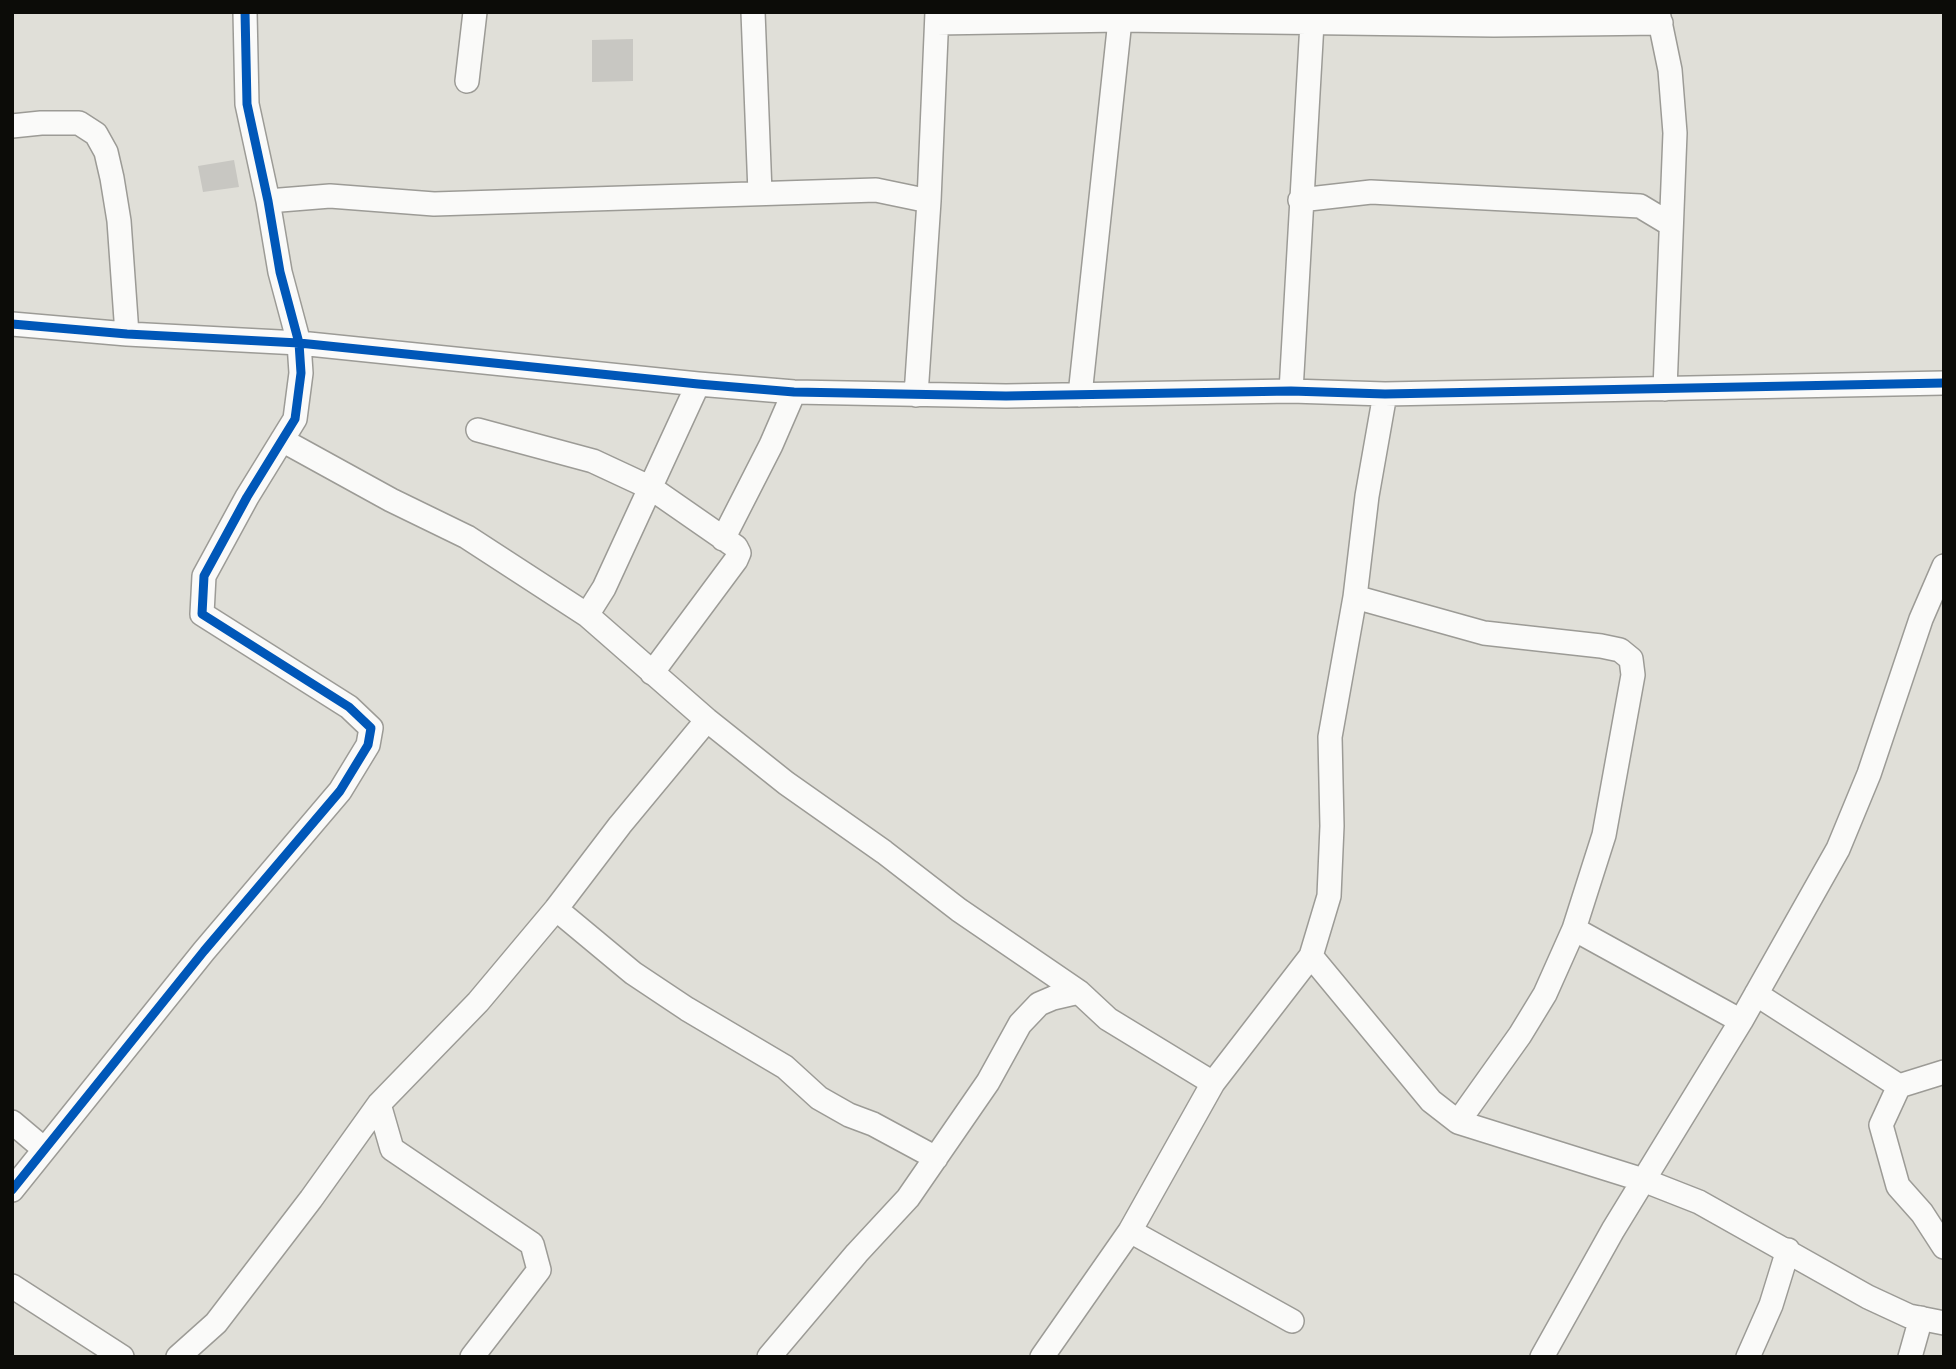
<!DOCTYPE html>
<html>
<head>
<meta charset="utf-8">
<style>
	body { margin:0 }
	#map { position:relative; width:1956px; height:1369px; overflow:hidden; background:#e0dfd8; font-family:Literata,serif }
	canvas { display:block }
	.frame { position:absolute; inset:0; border:14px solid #0c0c08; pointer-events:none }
</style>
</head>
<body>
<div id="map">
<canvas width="1956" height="1369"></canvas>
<div class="frame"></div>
</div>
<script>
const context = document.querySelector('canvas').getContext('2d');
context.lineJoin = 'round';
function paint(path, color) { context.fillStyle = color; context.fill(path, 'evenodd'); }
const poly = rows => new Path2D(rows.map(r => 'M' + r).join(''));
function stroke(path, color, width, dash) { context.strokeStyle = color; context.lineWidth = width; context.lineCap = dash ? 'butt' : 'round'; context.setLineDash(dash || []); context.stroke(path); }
const building = poly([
	[633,39,633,81,592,82,592,40],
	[234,160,239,187,203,192,198,166]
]);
const minor = poly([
	[753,12,760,193],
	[1658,12,1670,70,1675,133,1665,389],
	[937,23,1120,20,1494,25,1661,23],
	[467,81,475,12],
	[12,126,41,123,79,123,96,134,106,152,112,178,119,221,127,334],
	[1300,200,1371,192,1640,206,1670,224],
	[268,201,330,196,434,204,876,190,929,201],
	[12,324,127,334,299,343,698,384,794,392,1006,396,1291,391,1385,394,1944,383],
	[1291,391,1312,23],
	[916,395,929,201,937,12],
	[1080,395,1120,20],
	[478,430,593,461,651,488,736,547,739,553,736,560,652,673],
	[282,440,391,500,467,537,587,615,707,720,786,783,884,852,959,910,1079,992,1108,1019,1213,1083],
	[723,539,771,445,794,392],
	[1355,597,1484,633,1601,646,1620,650,1631,659,1633,675,1604,835,1574,929,1545,994,1520,1035,1458,1122],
	[587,615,604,588,698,384],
	[556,909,633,973,687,1009,785,1067,819,1098,849,1115,873,1124,936,1158],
	[1574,929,1741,1021],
	[1311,956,1431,1101,1458,1122,1643,1180,1699,1202,1868,1297,1909,1316,1944,1323],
	[1756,994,1899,1086],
	[1944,1072,1899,1086,1881,1125,1898,1186,1922,1213,1944,1247],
	[379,1104,392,1149,532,1244,539,1270,472,1357],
	[12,1122,44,1149],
	[12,1190,204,951,340,791,368,745,371,728,349,707,202,614,204,576,247,497,295,419,301,373,299,343,280,272,268,201,247,104,245,12],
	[1130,1231,1292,1321],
	[12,1286,122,1357],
	[178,1357,216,1323,311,1199,379,1104,478,1002,556,909,620,825,707,720],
	[769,1357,857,1253,908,1198,988,1082,1020,1024,1039,1004,1053,998,1079,992],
	[1042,1357,1130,1231,1213,1083,1311,956,1329,896,1332,826,1330,737,1355,597,1367,496,1385,394],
	[1542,1357,1613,1230,1741,1021,1838,849,1869,774,1921,619,1944,566],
	[1748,1357,1771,1305,1788,1250],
	[1910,1357,1921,1318]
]);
const cycleway = poly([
	[12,324,127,334,299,343,698,384,794,392,1006,396,1291,391,1385,394,1944,383],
	[12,1190,204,951,340,791,368,745,371,728,349,707,202,614,204,576,247,497,295,419,301,373,299,343,280,272,268,201,247,104,245,12]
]);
paint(building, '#c8c7c2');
stroke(minor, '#9c9b96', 26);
stroke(minor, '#fafaf9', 23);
stroke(cycleway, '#0057b8', 9);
</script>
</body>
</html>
